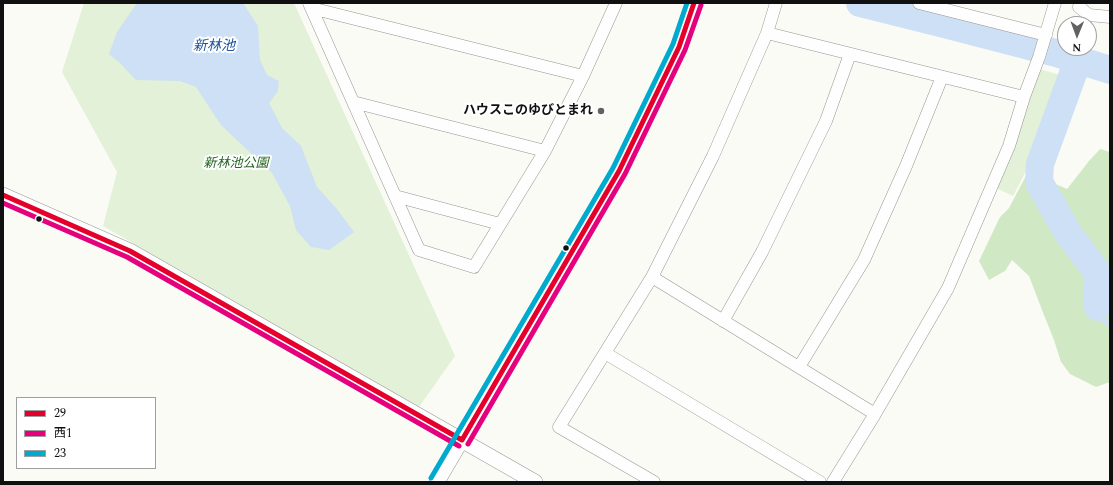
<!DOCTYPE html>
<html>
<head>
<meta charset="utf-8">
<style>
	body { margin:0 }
	#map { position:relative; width:1113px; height:485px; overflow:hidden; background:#fbfbf6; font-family:Spectral,"Noto Sans JP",serif }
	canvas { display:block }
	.frame { position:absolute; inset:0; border:4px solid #101010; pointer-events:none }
	.legend { position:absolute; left:16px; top:397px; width:140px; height:72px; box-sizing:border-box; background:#fff; border:1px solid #9f9f9f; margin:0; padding:5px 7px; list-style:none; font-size:12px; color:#101010 }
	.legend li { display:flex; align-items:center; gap:8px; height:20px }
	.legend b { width:20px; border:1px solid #9f9f9f }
	.north { position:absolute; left:1057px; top:16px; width:40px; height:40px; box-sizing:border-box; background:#fff; border:1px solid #9f9f9f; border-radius:50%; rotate:181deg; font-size:11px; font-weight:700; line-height:16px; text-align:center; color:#101010 }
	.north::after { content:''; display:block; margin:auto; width:14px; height:18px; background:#626260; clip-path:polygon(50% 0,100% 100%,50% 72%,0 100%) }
</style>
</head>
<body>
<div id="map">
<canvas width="1113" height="485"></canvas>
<div class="frame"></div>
<ul class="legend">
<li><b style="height:5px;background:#e4002b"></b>29</li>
<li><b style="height:5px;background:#e5007d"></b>西1</li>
<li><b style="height:5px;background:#00a9ce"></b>23</li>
</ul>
<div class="north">N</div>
</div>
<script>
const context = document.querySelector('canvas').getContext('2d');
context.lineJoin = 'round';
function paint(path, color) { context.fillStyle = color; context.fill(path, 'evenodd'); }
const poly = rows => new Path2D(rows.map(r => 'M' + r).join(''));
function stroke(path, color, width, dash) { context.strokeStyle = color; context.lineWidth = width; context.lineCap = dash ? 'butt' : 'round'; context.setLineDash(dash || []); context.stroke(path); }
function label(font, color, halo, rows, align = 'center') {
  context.font = font + ' Spectral,"Noto Sans JP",serif'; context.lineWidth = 4; context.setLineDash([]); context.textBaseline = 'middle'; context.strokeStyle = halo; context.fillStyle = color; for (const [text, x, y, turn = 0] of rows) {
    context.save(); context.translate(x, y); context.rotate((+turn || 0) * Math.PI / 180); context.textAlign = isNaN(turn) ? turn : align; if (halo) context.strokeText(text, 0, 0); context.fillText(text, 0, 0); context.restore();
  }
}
const green = poly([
	[84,3,294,3,455,356,419,407,103,226,117,172,62,72],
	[1039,69,1064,76,1026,171,1013,196,996,188]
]);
const forest = poly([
	[1100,149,1110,152,1110,382,1096,387,1070,374,1061,362,1054,340,1044,315,1029,276,1012,260,1005,271,989,280,979,261,1000,217,1009,208,1028,172,1067,189,1089,161]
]);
const water = poly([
	[137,3,243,3,258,26,260,60,267,75,279,81,278,91,269,103,282,128,301,146,317,187,336,208,354,232,329,250,311,247,296,230,290,206,272,173,221,125,196,87,180,81,136,80,119,62,109,54,117,32]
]);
const stream = poly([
	[1098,307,1101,318,1110,326]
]);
const river = poly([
	[860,3,944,24,1056,53,1110,70],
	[1078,60,1040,164,1039,182,1068,233,1097,272,1098,307]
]);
const minor = poly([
	[309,3,419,250,474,267,545,151,583,76,616,3],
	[919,3,1046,35],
	[1080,3,1079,7,1089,15,1110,17],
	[311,8,583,76],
	[767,33,1024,97],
	[353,102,545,151],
	[395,196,500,224],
	[652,277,875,414],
	[723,321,762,252,826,121,850,54],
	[605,353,820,482],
	[799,367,864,260,906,166,942,77],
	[654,482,559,427,652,277,713,156,767,33,776,3],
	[833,482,875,414,948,288,1009,146,1024,97,1039,57,1055,3]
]);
const tertiary = poly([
	[3,195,130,251,535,482],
	[437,482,619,171,679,47,694,3]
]);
const bus1 = poly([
	[3,195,130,251,462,440],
	[462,440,619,171,679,47,694,3]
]);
const bus2 = poly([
	[3,203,127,257,459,446],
	[468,444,625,174,685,50,701,5]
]);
const bus3 = poly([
	[431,478,613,168,673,44,687,3]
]);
const markers = [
	[601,111,4,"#626260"],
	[39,219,3.5,"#101010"],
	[566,248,3.5,"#101010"]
];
const poiNames = [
	["ハウスこのゆびとまれ",593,111]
];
const parkNames = [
	["新林池公園",236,164]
];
const waterNames = [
	["新林池",214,47]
];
paint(green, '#e2f1d7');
paint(forest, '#d1e8c5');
paint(water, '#cde0f5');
stroke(stream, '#cde0f5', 4.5);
stroke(river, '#cde0f5', 28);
stroke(minor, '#969694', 13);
stroke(tertiary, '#969694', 16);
stroke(minor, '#fefefe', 12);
stroke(tertiary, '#fefefe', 15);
stroke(bus1, '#e4002b', 5);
stroke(bus2, '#e5007d', 5);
stroke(bus3, '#00a9ce', 5);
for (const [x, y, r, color] of markers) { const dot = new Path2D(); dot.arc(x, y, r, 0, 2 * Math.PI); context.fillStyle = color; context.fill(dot); stroke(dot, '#fff', 1.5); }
label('bold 13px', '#101010', '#fff', poiNames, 'right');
label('italic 13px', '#256621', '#fff', parkNames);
label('italic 14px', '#1d529e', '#fff', waterNames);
</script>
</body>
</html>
